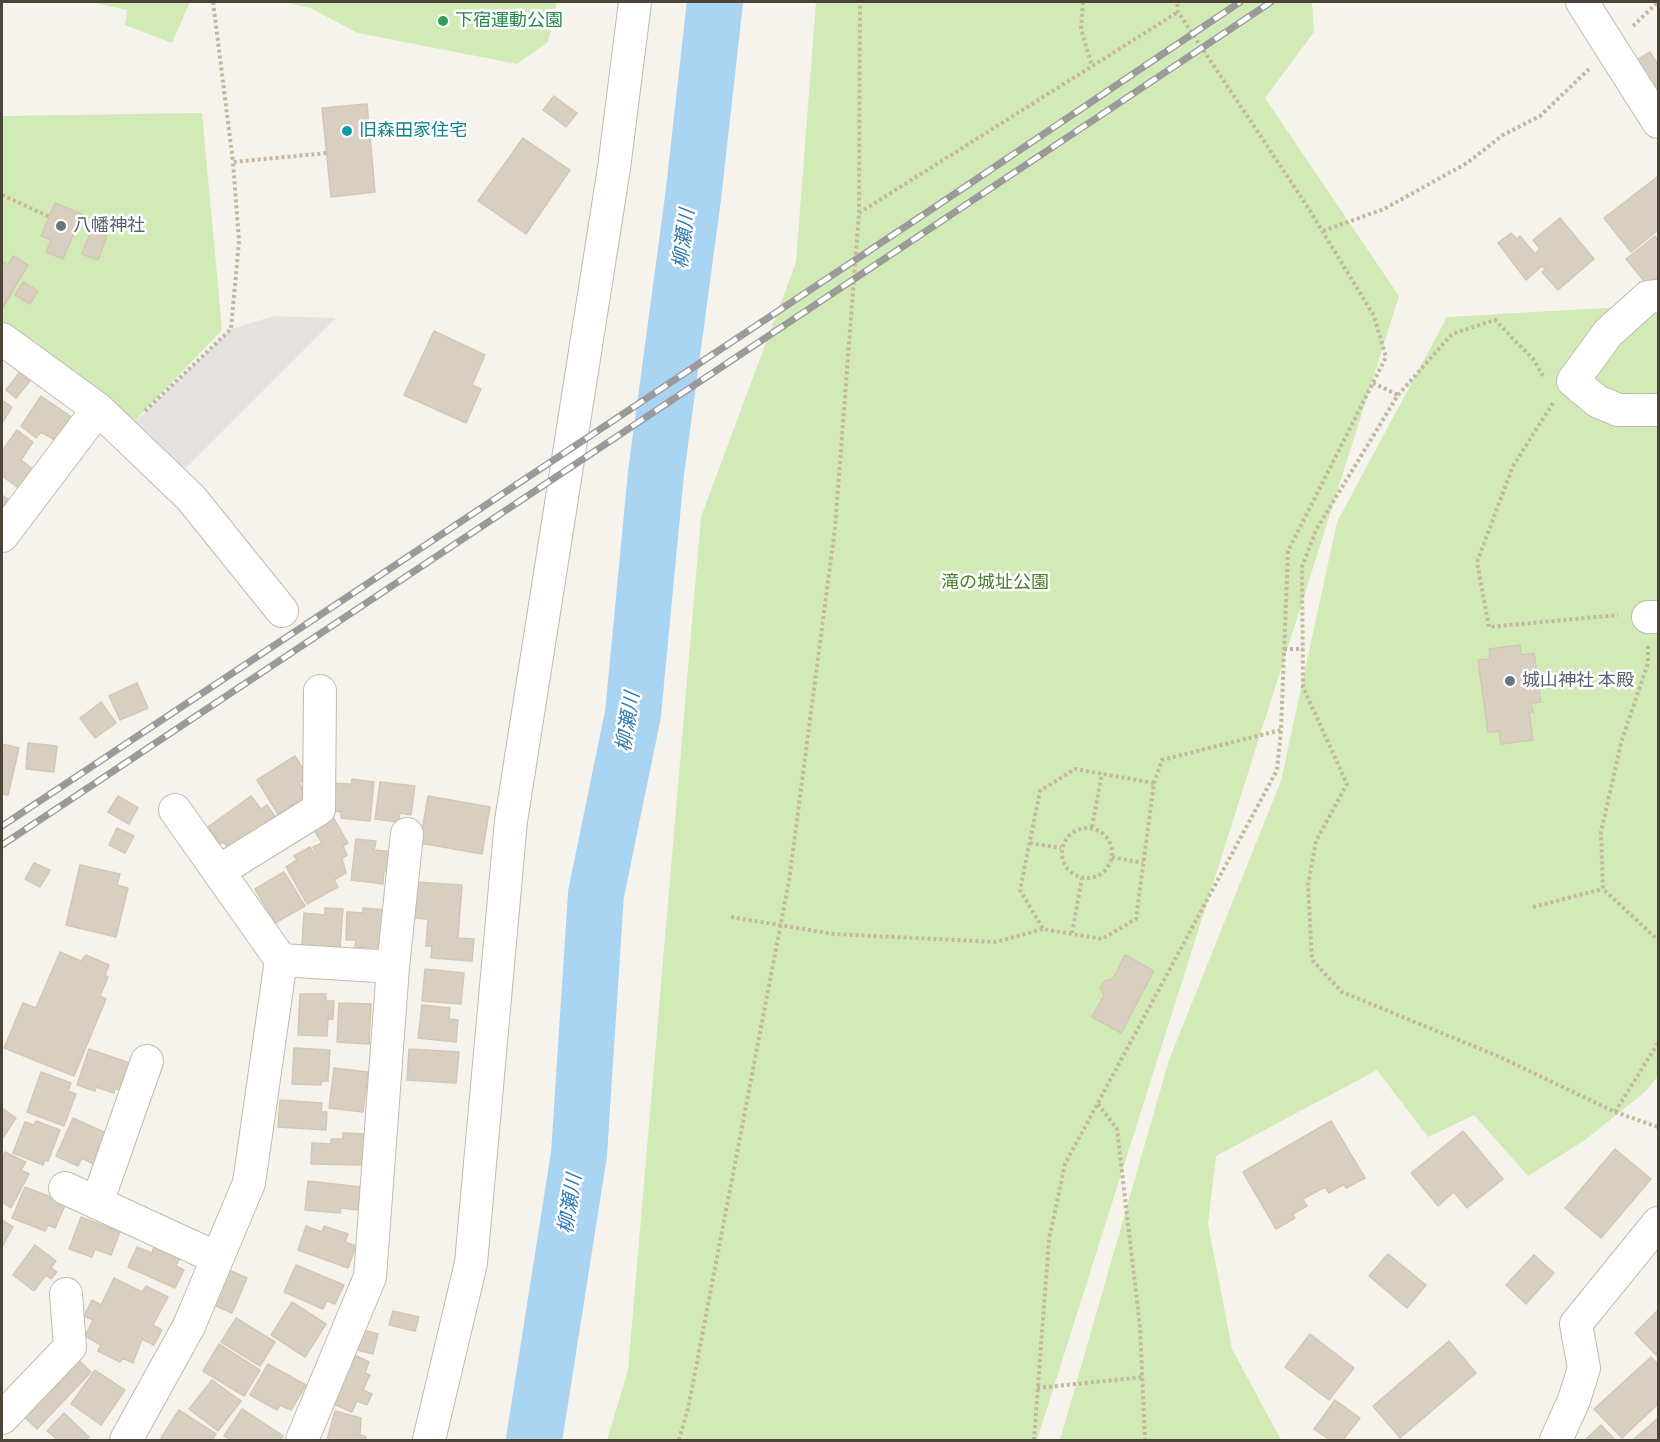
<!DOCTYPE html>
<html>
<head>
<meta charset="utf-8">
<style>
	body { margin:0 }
	#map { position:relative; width:1660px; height:1442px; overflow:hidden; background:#f6f3ec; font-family:Signika,sans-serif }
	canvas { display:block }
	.frame { position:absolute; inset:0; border:3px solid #4b4439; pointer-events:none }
</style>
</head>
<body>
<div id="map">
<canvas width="1660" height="1442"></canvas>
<div class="frame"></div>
</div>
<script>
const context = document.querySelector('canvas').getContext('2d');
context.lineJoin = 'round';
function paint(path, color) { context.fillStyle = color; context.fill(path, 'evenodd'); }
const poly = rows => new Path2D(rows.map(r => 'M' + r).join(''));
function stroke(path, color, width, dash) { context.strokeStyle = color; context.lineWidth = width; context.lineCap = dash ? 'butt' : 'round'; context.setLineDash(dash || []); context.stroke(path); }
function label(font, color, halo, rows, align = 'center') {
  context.font = font + ' Signika,"Noto Sans JP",sans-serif'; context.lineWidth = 5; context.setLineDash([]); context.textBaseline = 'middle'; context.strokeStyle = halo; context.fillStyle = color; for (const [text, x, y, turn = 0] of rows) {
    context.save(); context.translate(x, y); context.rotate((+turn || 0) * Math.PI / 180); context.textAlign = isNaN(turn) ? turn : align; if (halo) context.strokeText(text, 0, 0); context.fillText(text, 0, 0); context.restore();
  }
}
const green = poly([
	[91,2,190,2,172,43,125,25,127,10],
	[284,2,557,2,548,42,517,64,358,33,310,8],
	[816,2,1312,2,1314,32,1265,98,1399,296,1037,1440,607,1440,628,1370,701,517,796,262],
	[202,113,222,330,123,433,2,339,2,116],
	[1658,305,1658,1076,1645,1092,1585,1140,1528,1176,1474,1115,1428,1137,1377,1070,1216,1156,1208,1224,1232,1349,1281,1440,1060,1440,1169,1060,1281,781,1337,522,1447,317]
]);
const parking = poly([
	[274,316,336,318,173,481,123,433,231,329]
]);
const river = poly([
	[534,1440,579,1154,596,894,633,714,656,473,693,198,715,2]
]);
const building = poly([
	[1650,52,1658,65,1658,98,1634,62,1650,52],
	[554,96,577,113,566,127,543,110,554,96],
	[367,104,375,192,331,197,322,108,367,104],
	[523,138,570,170,526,234,478,201,523,138],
	[1657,177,1658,230,1631,252,1604,218,1657,177],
	[55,203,82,214,63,259,46,252,51,240,41,236,55,203],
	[1560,218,1594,259,1558,290,1542,272,1545,269,1542,266,1526,280,1498,243,1511,233,1517,239,1520,236,1535,254,1540,249,1533,240,1560,218],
	[91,230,107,236,98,260,82,254,91,230],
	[1655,236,1658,241,1658,277,1648,286,1626,259,1655,236],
	[13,256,28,265,2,309,2,261,8,265,13,256],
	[23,282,38,291,30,304,15,295,23,282],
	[434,331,485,355,472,385,481,389,466,423,404,395,434,331],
	[19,373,30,381,16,398,6,390,19,373],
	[41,396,73,418,55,440,41,432,36,438,21,426,41,396],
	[2,400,12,407,2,423,2,400],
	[17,430,33,442,21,460,34,470,20,489,2,476,2,451,17,430],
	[2,495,8,499,2,508,2,495],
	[1520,645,1521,655,1534,653,1541,702,1531,703,1533,712,1529,712,1533,740,1501,744,1499,731,1488,732,1478,660,1490,659,1489,649,1520,645],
	[137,683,148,708,120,720,109,696,137,683],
	[101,702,116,723,95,738,80,718,101,702],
	[28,743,57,746,54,772,26,769,28,743],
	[2,744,19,748,8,795,2,794,2,744],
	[295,756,308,777,299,783,307,795,278,814,257,780,295,756],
	[352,779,374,782,370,821,341,818,341,812,330,810,332,783,351,784,352,779],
	[380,782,415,786,411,815,400,813,398,822,375,819,380,782],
	[118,796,138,808,129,824,108,812,118,796],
	[251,796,261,809,267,805,277,819,230,851,224,842,220,844,208,827,251,796],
	[428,796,490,807,482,854,420,843,428,796],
	[333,817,348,843,343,846,347,855,342,858,346,873,334,880,338,887,307,904,286,867,297,860,294,856,310,847,315,855,317,854,313,847,322,843,313,828,333,817],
	[117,828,134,836,125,853,109,845,117,828],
	[356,839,376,841,374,850,395,852,393,871,384,871,383,884,351,880,356,839],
	[34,863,50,870,40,887,25,879,34,863],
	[80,865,120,874,117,885,128,888,116,937,66,925,80,865],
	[284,872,305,906,275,923,255,889,284,872],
	[416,882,462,885,458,938,474,939,472,961,431,958,432,946,426,946,428,919,413,918,416,882],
	[325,908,343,909,340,947,302,945,304,913,325,915,325,908],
	[363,908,388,910,380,948,355,947,356,940,346,940,347,912,363,913,363,908],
	[60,952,81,961,86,955,109,965,105,975,108,977,100,996,106,999,74,1076,4,1048,23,1003,36,1008,60,952],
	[1125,955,1154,971,1121,1033,1092,1017,1104,995,1100,988,1105,981,1113,979,1125,955],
	[425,969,464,973,461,1004,422,1001,425,969],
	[300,994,326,994,326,1001,334,1001,333,1019,328,1019,327,1036,298,1035,300,994],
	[339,1003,371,1004,369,1044,337,1042,339,1003],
	[422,1005,450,1008,449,1019,458,1020,456,1042,418,1038,422,1005],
	[294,1048,330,1050,328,1081,322,1081,321,1085,292,1084,294,1048],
	[89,1049,130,1063,131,1093,115,1088,114,1093,96,1087,95,1091,77,1085,89,1049],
	[409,1049,459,1052,456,1083,407,1080,409,1049],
	[334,1068,368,1072,363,1112,329,1108,334,1068],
	[41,1072,71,1083,68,1091,76,1094,64,1126,27,1112,41,1072],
	[280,1100,322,1103,321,1112,327,1112,326,1130,278,1127,280,1100],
	[2,1108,16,1118,2,1139,2,1108],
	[73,1118,106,1133,93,1164,82,1158,78,1166,56,1156,73,1118],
	[36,1121,60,1130,48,1161,45,1160,43,1165,13,1153,25,1122,34,1125,36,1121],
	[1331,1121,1365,1178,1346,1188,1344,1184,1329,1193,1325,1187,1303,1199,1307,1206,1293,1214,1295,1218,1276,1229,1243,1172,1331,1121],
	[1463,1131,1503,1179,1467,1208,1454,1192,1438,1206,1411,1173,1463,1131],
	[343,1133,365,1134,363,1165,311,1164,312,1143,331,1144,331,1139,343,1139,343,1133],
	[1615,1149,1651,1179,1601,1238,1565,1208,1615,1149],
	[5,1152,26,1162,21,1170,29,1174,11,1208,2,1202,2,1160,5,1152],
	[308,1181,361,1187,358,1210,341,1208,340,1213,305,1210,308,1181],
	[25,1187,66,1203,55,1228,48,1225,45,1231,12,1218,25,1187],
	[81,1217,120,1232,111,1255,95,1249,92,1257,69,1249,81,1217],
	[2,1220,13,1227,2,1247,2,1220],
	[306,1226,322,1232,324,1226,348,1234,345,1242,356,1246,348,1268,298,1250,306,1226],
	[35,1245,56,1261,51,1268,57,1272,51,1279,46,1275,34,1291,13,1275,35,1245],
	[154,1246,180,1258,176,1266,184,1270,175,1288,128,1267,137,1247,152,1253,154,1246],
	[1388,1254,1426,1285,1407,1308,1369,1276,1388,1254],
	[1534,1255,1554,1273,1526,1304,1506,1285,1534,1255],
	[296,1265,344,1285,335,1304,327,1301,323,1309,284,1292,296,1265],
	[224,1268,247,1278,232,1313,209,1303,224,1268],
	[114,1278,142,1292,146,1286,168,1297,153,1325,162,1330,154,1345,142,1339,133,1363,123,1358,120,1362,98,1351,101,1345,85,1336,93,1320,84,1316,92,1300,101,1305,114,1278],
	[292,1302,326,1324,305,1357,271,1335,292,1302],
	[1658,1310,1658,1357,1635,1333,1658,1310],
	[393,1311,419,1317,415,1331,389,1325,393,1311],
	[236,1318,275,1342,260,1366,221,1342,236,1318],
	[355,1328,378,1334,373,1354,349,1348,355,1328],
	[1310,1334,1354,1368,1329,1400,1285,1367,1310,1334],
	[1449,1341,1476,1373,1400,1438,1373,1406,1449,1341],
	[219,1344,260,1370,244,1396,203,1371,219,1344],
	[71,1353,91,1372,37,1429,16,1409,71,1353],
	[352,1354,369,1362,365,1373,370,1375,363,1390,372,1394,367,1405,357,1401,352,1412,331,1403,352,1354],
	[1651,1357,1658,1365,1658,1404,1622,1438,1594,1409,1651,1357],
	[268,1364,306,1385,291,1410,280,1405,277,1410,250,1395,268,1364],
	[95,1370,125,1390,101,1425,71,1404,95,1370],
	[212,1380,241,1401,218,1431,189,1409,212,1380],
	[1335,1400,1360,1418,1343,1440,1330,1440,1314,1429,1335,1400],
	[242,1409,283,1436,280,1440,231,1440,224,1436,242,1409],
	[179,1410,216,1434,212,1440,165,1440,161,1438,179,1410],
	[335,1411,361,1418,360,1435,366,1437,365,1440,327,1440,335,1411],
	[64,1413,89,1437,85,1440,58,1440,47,1431,64,1413],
	[1658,1418,1658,1440,1633,1440,1658,1418],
	[1601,1425,1615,1440,1585,1440,1601,1425]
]);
const path = poly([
	[213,2,233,162,327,153],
	[1083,2,1081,29,1092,66],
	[1633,26,1658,2],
	[2,195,50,217],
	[859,213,1178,12],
	[1323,231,1384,209,1467,163,1503,135,1540,116,1589,69],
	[1543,376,1534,360,1495,320,1452,334,1398,395,1316,530,1302,567,1303,687,1347,784,1316,841,1308,885,1312,960,1342,992,1500,1057,1615,1112,1658,1043],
	[1373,383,1398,395],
	[1553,403,1513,466,1477,562,1489,627,1618,615],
	[145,411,231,329,239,241,233,162],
	[1648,646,1648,663,1621,743,1601,832,1603,889,1658,940],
	[1284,649,1303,649],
	[1154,783,1075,769,1040,791,1020,890,1043,929,1102,939,1136,919,1154,783,1162,760,1281,730],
	[1092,827,1102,773],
	'1062 853a25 25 0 1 1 50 0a25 25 0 1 1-50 0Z',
	[1030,843,1061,848],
	[1112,857,1143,863],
	[1533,907,1603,889],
	[731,917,834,934,996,942,1043,929],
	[1072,933,1082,878],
	[1098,1104,1117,1129,1140,1327,1145,1440],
	[1615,1112,1658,1127],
	[1037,1388,1143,1377],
	[679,1440,689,1404,789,881,835,528,859,213,860,2],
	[1034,1440,1049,1239,1065,1164,1277,770,1281,730,1288,551,1386,357,1374,316,1307,206,1178,12,1177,2]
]);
const minor = poly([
	[1582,2,1658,122],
	[1658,296,1648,297,1608,333,1573,381,1597,401,1618,410,1658,410],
	[2,339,98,409],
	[2,536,98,409,191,498,282,611],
	[1648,617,1658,617],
	[219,871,319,809,320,691],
	[281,960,393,967],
	[65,1188,217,1258],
	[97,1203,147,1061],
	[2,1418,70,1347,66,1294],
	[126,1440,189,1326,249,1183,281,960,175,810],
	[302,1440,370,1277,393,967,407,834],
	[429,1440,471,1263,511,821,614,168,635,2],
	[1556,1440,1574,1400,1584,1368,1576,1324,1658,1223]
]);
const rail = poly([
	[2,826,935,207,1240,2],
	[2,845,1271,2]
]);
const markers = [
	[443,21,6,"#2e9e5b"],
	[347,131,6,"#0f9aa8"],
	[61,226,6,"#6b7280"],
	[1510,681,6,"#6b7280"]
];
const leisureNames = [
	["下宿運動公園",455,21]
];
const cultureNames = [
	["旧森田家住宅",359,131]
];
const worshipNames = [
	["八幡神社",73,226],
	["城山神社 本殿",1522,681]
];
const parkNames = [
	["滝の城址公園",995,583]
];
const waterNames = [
	["柳瀬川",685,239,-83],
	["柳瀬川",629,722,-81],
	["柳瀬川",571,1204,-81]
];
paint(green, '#d2eab5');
paint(parking, '#e5e3e0');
stroke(river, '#a9d4f2', 56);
paint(building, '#d8cfc1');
stroke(building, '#d3c7b4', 1.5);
stroke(minor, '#c2bbae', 34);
stroke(path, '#c4b79f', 4, [3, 3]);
stroke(minor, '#fff', 32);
stroke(rail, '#9a9a9a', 7);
stroke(rail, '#fff', 4.5, [14]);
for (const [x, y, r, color] of markers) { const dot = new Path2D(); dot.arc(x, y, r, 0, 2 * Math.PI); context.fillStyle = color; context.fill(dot); stroke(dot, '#fff', 2); }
label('18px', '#27864d', '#fff', leisureNames, 'left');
label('18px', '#0d838f', '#fff', cultureNames, 'left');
label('18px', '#5b616d', '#fff', worshipNames, 'left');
label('18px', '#4a7f2a', '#fff', parkNames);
label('italic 20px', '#2e7ab2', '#fff', waterNames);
</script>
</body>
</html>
